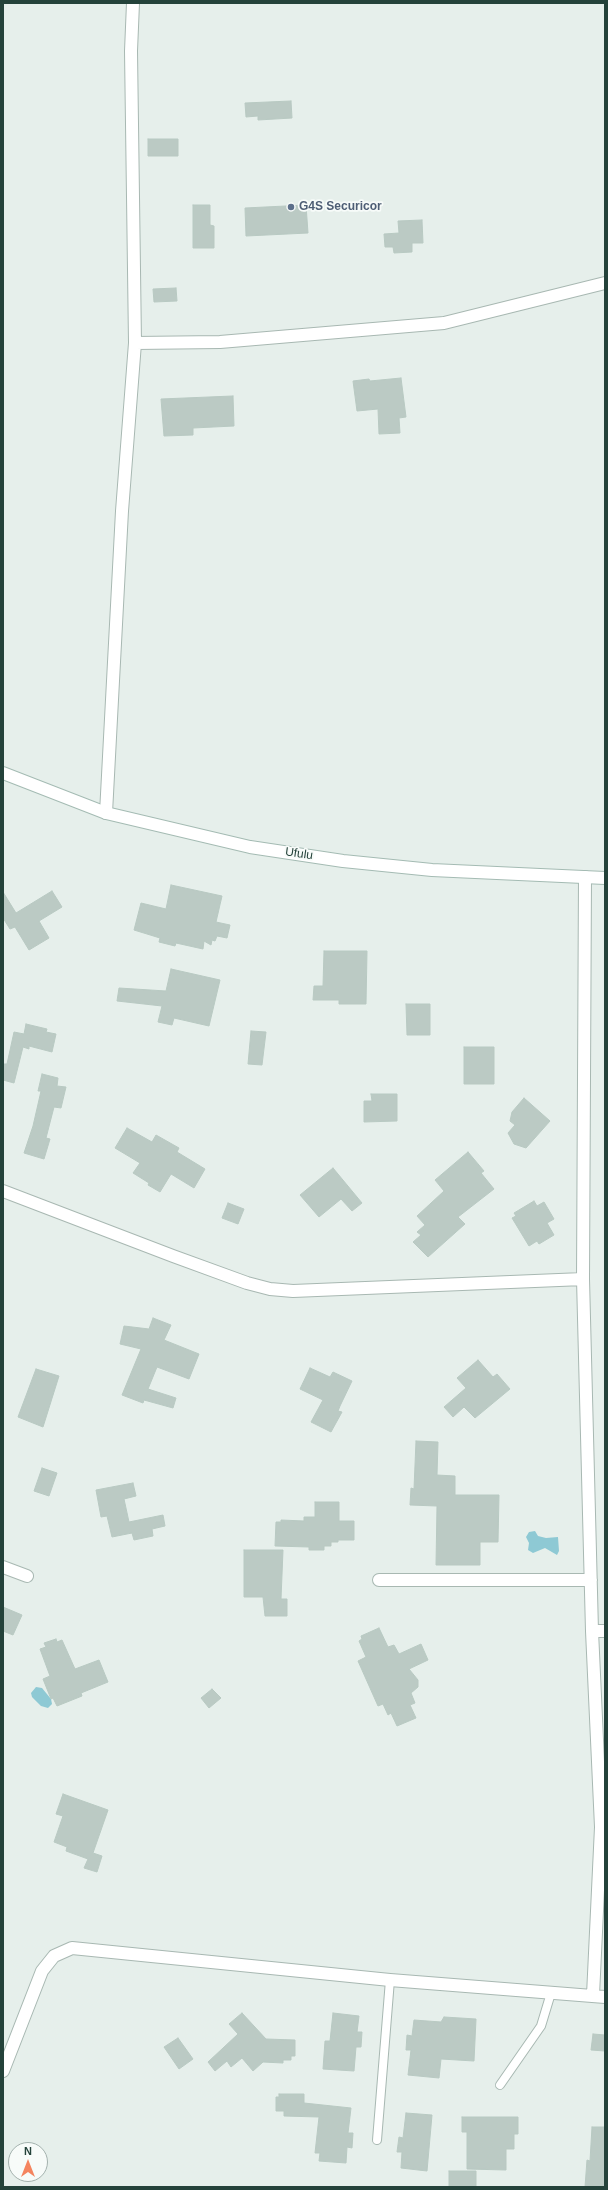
<!DOCTYPE html>
<html>
<head>
<meta charset="utf-8">
<style>
	body { margin:0 }
	#map { position:relative; width:608px; height:2190px; overflow:hidden; background:#e6efeb; font-family:Arial,sans-serif }
	canvas { display:block }
	.frame { position:absolute; inset:0; border:4px solid #24423a; pointer-events:none }
	.north { position:absolute; left:8px; top:2142px; width:40px; height:40px; box-sizing:border-box; background:#f7fbf9; border:1px solid #a3b1ad; border-radius:50%; rotate:0deg; font-size:11px; font-weight:700; line-height:16px; text-align:center; color:#24423a }
	.north::after { content:''; display:block; margin:auto; width:14px; height:18px; background:#f4845f; clip-path:polygon(50% 0,100% 100%,50% 72%,0 100%) }
</style>
</head>
<body>
<div id="map">
<canvas width="608" height="2190"></canvas>
<div class="frame"></div>
<div class="north">N</div>
</div>
<script>
const context = document.querySelector('canvas').getContext('2d');
context.lineJoin = 'round';
function paint(path, color) { context.fillStyle = color; context.fill(path, 'evenodd'); }
const poly = rows => new Path2D(rows.map(r => 'M' + r).join(''));
function stroke(path, color, width, dash) { context.strokeStyle = color; context.lineWidth = width; context.lineCap = dash ? 'butt' : 'round'; context.setLineDash(dash || []); context.stroke(path); }
function label(font, color, halo, rows, align = 'center') {
  context.font = font + ' Arial,sans-serif'; context.lineWidth = 3.5; context.setLineDash([]); context.textBaseline = 'middle'; context.strokeStyle = halo; context.fillStyle = color; for (const [text, x, y, turn = 0] of rows) {
    context.save(); context.translate(x, y); context.rotate((+turn || 0) * Math.PI / 180); context.textAlign = isNaN(turn) ? turn : align; if (halo) context.strokeText(text, 0, 0); context.fillText(text, 0, 0); context.restore();
  }
}
const water = poly([
	[535,1531,538,1536,546,1538,558,1537,559,1551,557,1555,545,1548,533,1553,528,1550,529,1543,526,1537,529,1532],
	[36,1687,42,1688,51,1699,52,1704,48,1708,41,1706,32,1697,31,1693]
]);
const building = poly([
	[291,101,292,118,258,120,258,116,246,117,245,103,291,101],
	[148,139,178,139,178,156,148,156,148,139],
	[193,205,210,205,210,225,214,226,214,248,193,248,193,205],
	[306,205,308,233,246,236,245,208,306,205],
	[422,220,423,243,412,243,412,252,394,253,393,247,385,247,384,234,399,233,398,221,422,220],
	[176,288,177,301,154,302,153,289,176,288],
	[401,378,406,417,399,418,400,433,379,434,378,409,357,411,353,381,369,379,370,381,401,378],
	[233,396,234,426,193,428,193,435,164,436,161,399,233,396],
	[171,885,222,896,216,922,230,925,227,938,217,936,215,941,212,940,211,945,204,941,203,949,176,943,175,946,159,942,160,938,134,930,141,903,166,909,171,885],
	[52,891,62,907,39,921,49,938,29,950,15,927,10,929,3,918,3,892,16,913,52,891],
	[324,951,367,951,366,1004,339,1004,339,1000,313,1000,314,986,323,986,324,951],
	[171,969,220,980,209,1026,174,1018,172,1025,158,1022,162,1006,117,1001,119,988,166,991,171,969],
	[406,1004,430,1004,430,1035,407,1035,406,1004],
	[26,1024,47,1029,46,1032,56,1034,52,1052,29,1046,29,1049,23,1047,14,1083,3,1080,3,1064,7,1064,14,1032,24,1034,26,1024],
	[251,1031,266,1032,262,1065,248,1064,251,1031],
	[464,1047,494,1047,494,1084,464,1084,464,1047],
	[42,1074,58,1078,57,1086,66,1087,61,1108,54,1107,46,1138,50,1139,44,1159,24,1153,33,1126,41,1091,38,1091,42,1074],
	[371,1094,397,1094,397,1121,364,1122,364,1101,372,1101,371,1094],
	[524,1098,550,1121,526,1148,514,1144,508,1133,515,1125,510,1121,512,1112,524,1098],
	[127,1128,152,1142,156,1135,179,1148,177,1152,205,1169,194,1188,171,1174,160,1192,148,1185,149,1183,133,1173,140,1163,115,1148,127,1128],
	[468,1152,484,1171,481,1173,494,1189,458,1217,465,1224,428,1257,413,1242,421,1235,417,1232,425,1225,417,1216,444,1191,435,1180,468,1152],
	[333,1168,362,1203,352,1211,341,1199,319,1217,300,1195,333,1168],
	[534,1201,537,1206,544,1202,554,1219,547,1223,554,1235,539,1244,537,1241,529,1246,512,1218,516,1216,514,1213,534,1201],
	[228,1203,244,1209,238,1224,222,1218,228,1203],
	[153,1318,171,1325,164,1340,199,1354,189,1379,157,1367,148,1389,176,1398,173,1408,144,1400,143,1403,122,1395,141,1349,120,1344,124,1326,149,1329,153,1318],
	[478,1360,493,1377,497,1374,510,1389,475,1418,464,1407,453,1417,444,1407,466,1388,457,1378,478,1360],
	[310,1368,330,1377,333,1372,352,1381,340,1406,338,1411,342,1412,331,1432,311,1422,323,1400,300,1389,310,1368],
	[36,1369,59,1376,43,1427,18,1417,36,1369],
	[416,1441,438,1442,437,1475,455,1476,455,1495,499,1495,498,1542,480,1542,480,1565,436,1565,437,1506,410,1505,411,1488,414,1489,416,1441],
	[42,1468,57,1473,49,1496,34,1491,42,1468],
	[133,1483,136,1496,124,1499,129,1522,163,1515,165,1526,152,1529,153,1536,134,1540,132,1533,112,1537,107,1516,101,1517,96,1490,133,1483],
	[315,1502,339,1502,339,1521,354,1521,354,1540,338,1540,338,1542,331,1542,331,1546,324,1546,324,1550,309,1550,309,1547,275,1546,276,1522,281,1522,281,1520,304,1521,304,1517,315,1517,315,1502],
	[244,1550,283,1550,281,1599,287,1599,287,1616,265,1616,263,1597,244,1597,244,1550],
	[3,1607,22,1615,13,1635,3,1631,3,1607],
	[379,1628,388,1647,394,1645,399,1654,421,1644,428,1660,409,1669,418,1680,418,1687,411,1693,415,1703,410,1705,416,1718,397,1726,391,1713,388,1715,383,1704,378,1706,358,1661,366,1657,359,1641,362,1639,361,1636,379,1628],
	[56,1639,57,1642,62,1640,75,1669,99,1660,108,1682,81,1693,82,1696,57,1706,53,1698,51,1699,43,1679,50,1676,40,1649,46,1647,44,1643,56,1639],
	[212,1689,221,1698,209,1708,201,1698,212,1689],
	[63,1794,108,1810,93,1853,102,1856,97,1872,84,1868,88,1859,66,1851,67,1847,54,1842,63,1816,56,1814,63,1794],
	[242,2013,266,2039,295,2040,295,2056,291,2056,291,2060,283,2060,283,2063,263,2062,253,2071,242,2058,231,2067,227,2061,215,2071,208,2062,238,2034,229,2024,242,2013],
	[333,2013,359,2016,357,2032,362,2032,361,2047,356,2047,354,2071,323,2069,325,2041,330,2041,333,2013],
	[444,2017,476,2019,474,2061,441,2059,439,2078,408,2075,411,2050,406,2050,407,2035,412,2036,414,2020,441,2022,444,2017],
	[593,2034,605,2035,605,2051,591,2050,593,2034],
	[178,2038,193,2059,179,2069,164,2047,178,2038],
	[279,2094,304,2094,304,2103,351,2108,348,2133,353,2133,352,2148,347,2147,346,2163,319,2161,320,2153,315,2153,319,2117,284,2116,284,2111,276,2111,276,2097,279,2097,279,2094],
	[406,2113,432,2115,427,2171,401,2168,402,2152,397,2152,399,2137,403,2138,406,2113],
	[462,2117,518,2117,518,2134,514,2134,514,2149,506,2149,506,2170,467,2169,467,2132,462,2132,462,2117],
	[592,2127,605,2127,605,2187,585,2187,587,2160,590,2161,592,2127],
	[449,2171,476,2171,476,2187,449,2187,449,2171]
]);
const lane = poly([
	[500,2085,541,2026,551,1993],
	[377,2140,390,1980]
]);
const street = poly([
	[135,343,220,342,444,323,605,283],
	[106,813,122,511,135,343,131,51,133,3],
	[585,877,583,1279,592,1631,601,1827,593,1995],
	[3,1191,173,1256,247,1283,270,1289,293,1291,583,1279],
	[3,1567,27,1576],
	[379,1580,591,1580],
	[592,1631,605,1631],
	[3,2071,42,1971,54,1956,72,1948,390,1980,605,1997]
]);
const secondary = poly([
	[3,773,106,813,250,847,343,861,432,870,605,878]
]);
const markers = [
	[291,207,4,"#5c6f8a"]
];
const serviceNames = [
	["G4S Securicor",299,207]
];
const streetNames = [
	["Ufulu",299,854,8]
];
paint(water, '#8ec9d4');
paint(building, '#bbcac4');
stroke(building, '#b8c9c2', 1);
stroke(lane, '#a8b8b2', 10);
stroke(street, '#a8b8b2', 14);
stroke(secondary, '#a4bbb3', 14);
stroke(lane, '#fff', 8);
stroke(street, '#fff', 12);
stroke(secondary, '#fff', 12);
for (const [x, y, r, color] of markers) { const dot = new Path2D(); dot.arc(x, y, r, 0, 2 * Math.PI); context.fillStyle = color; context.fill(dot); stroke(dot, '#f7fbf9', 1.5); }
label('bold 12px', '#4e5e75', '#f7fbf9', serviceNames, 'left');
label('12px', '#24423a', '#f7fbf9', streetNames);
</script>
</body>
</html>
